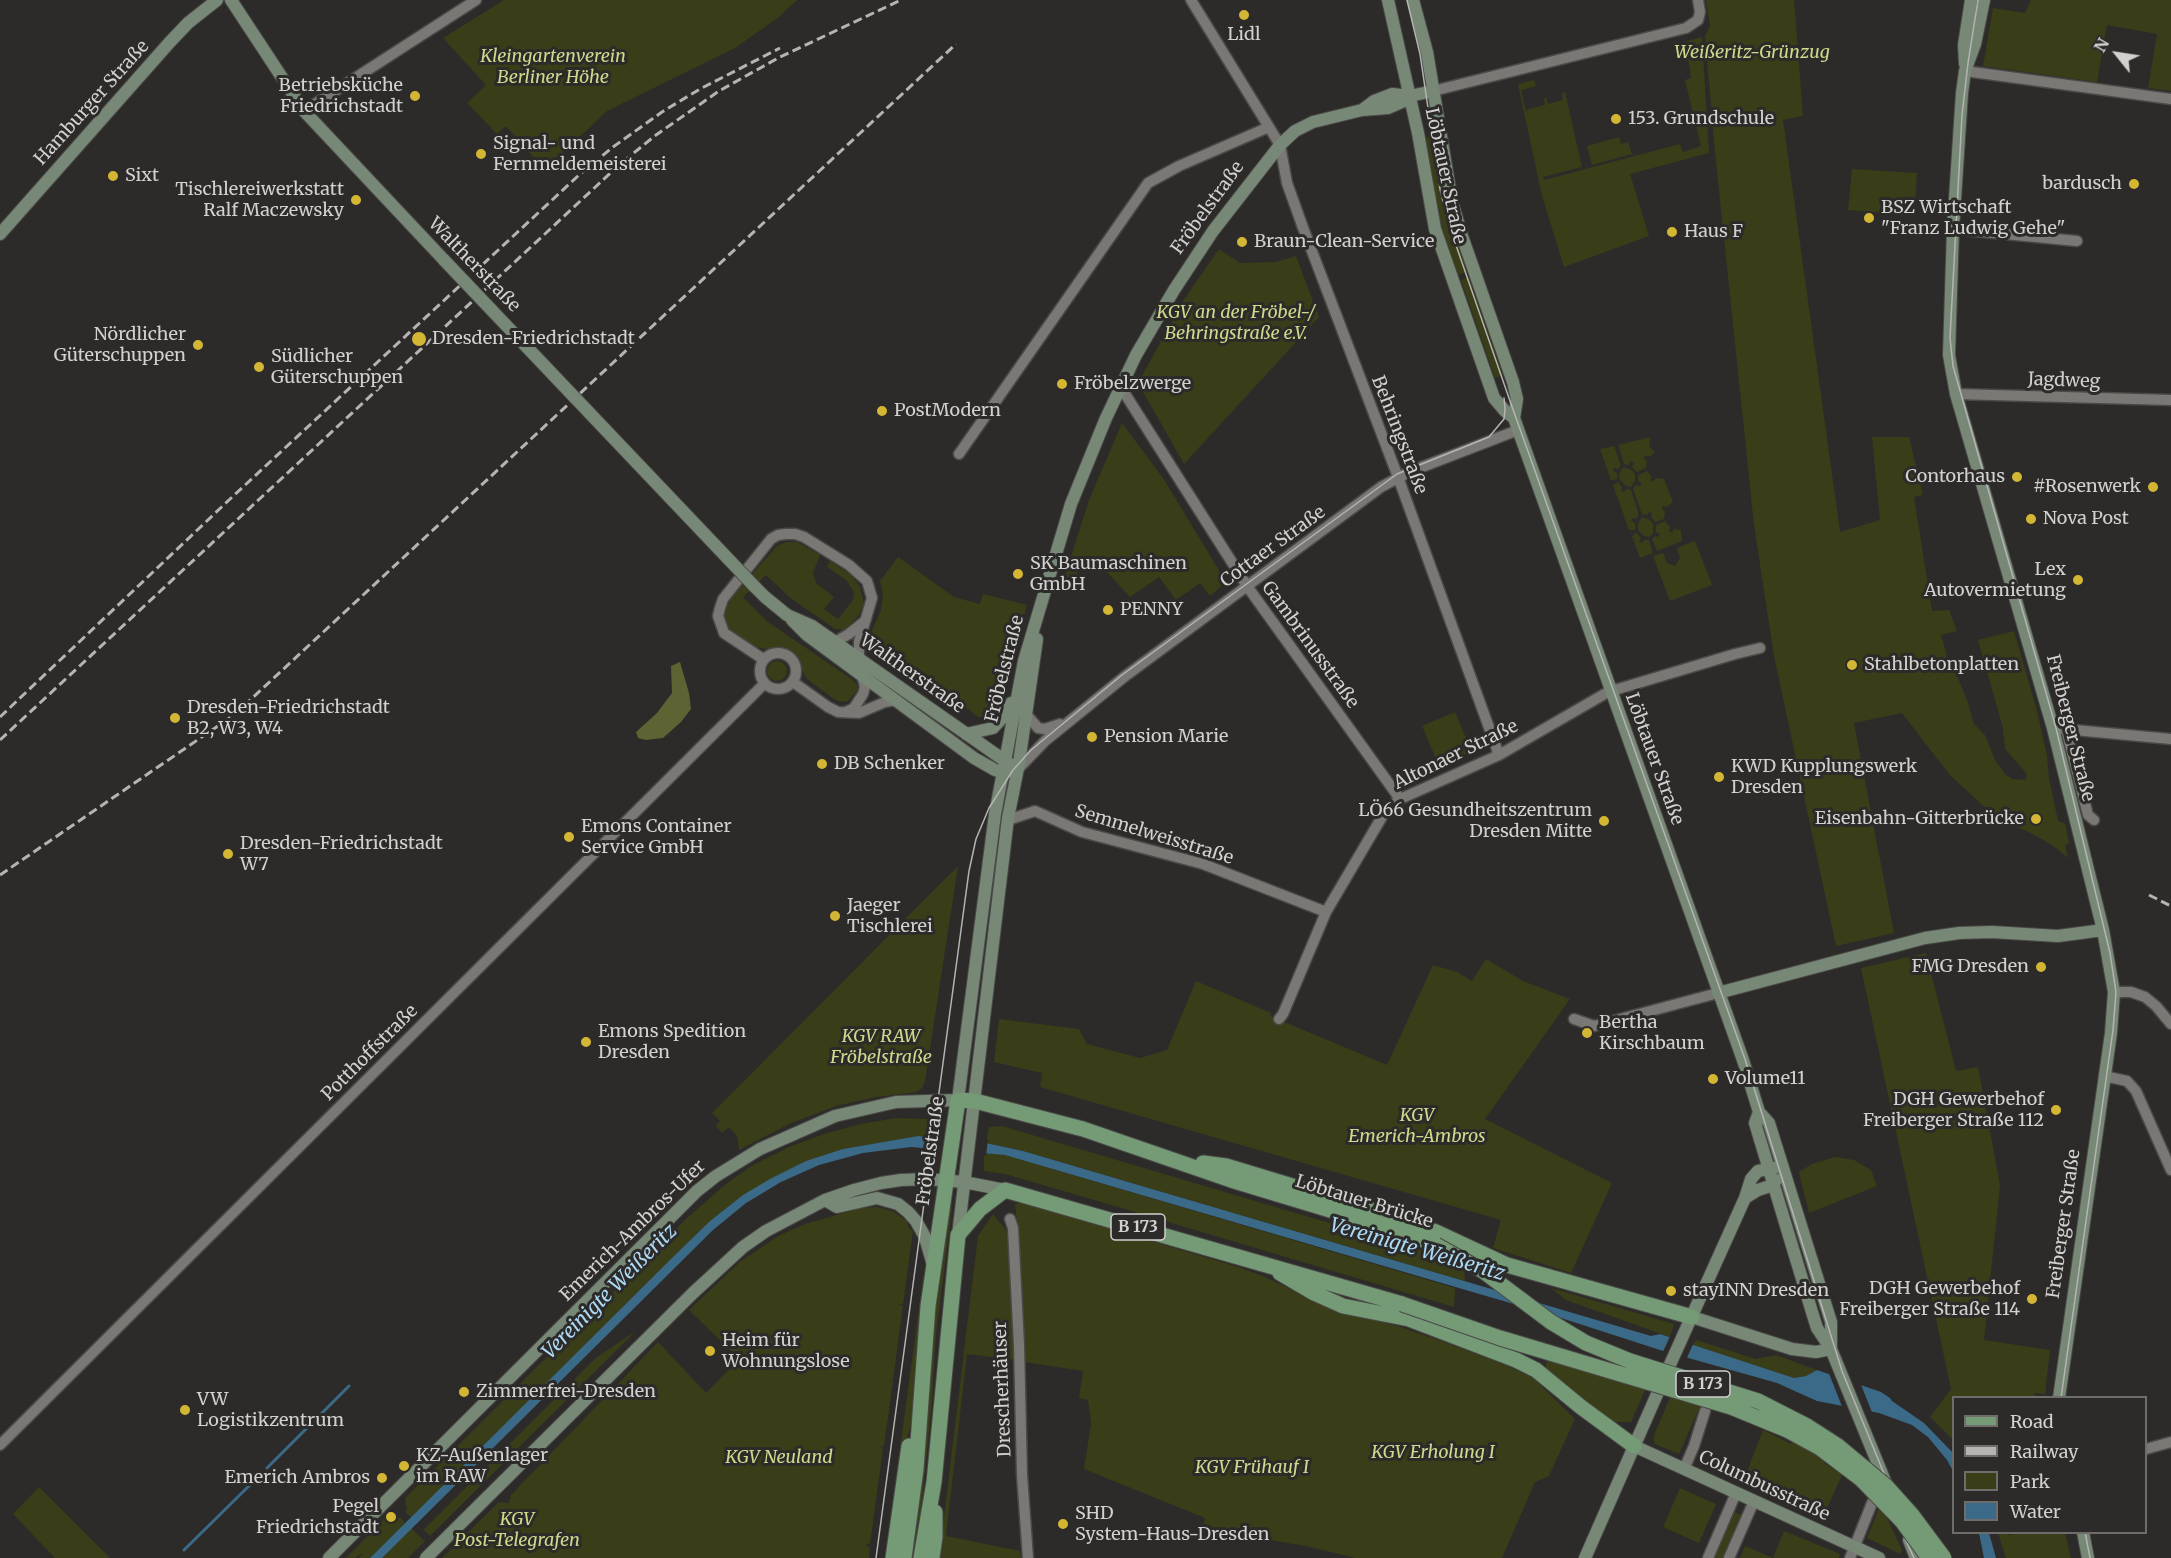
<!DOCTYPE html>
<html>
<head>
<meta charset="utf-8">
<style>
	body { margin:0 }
	#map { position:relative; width:2171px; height:1558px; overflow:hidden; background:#2d2b29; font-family:Merriweather,serif }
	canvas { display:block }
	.legend { position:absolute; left:1952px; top:1396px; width:195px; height:138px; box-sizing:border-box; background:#2d2b29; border:2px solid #6f6d6c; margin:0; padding:8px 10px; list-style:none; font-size:18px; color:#d2d1d0 }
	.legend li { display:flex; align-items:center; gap:12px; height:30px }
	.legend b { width:30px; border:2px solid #6f6d6c }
	.north { position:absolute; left:2087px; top:24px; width:60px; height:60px; -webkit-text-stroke:4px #2d2b29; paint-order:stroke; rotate:300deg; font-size:16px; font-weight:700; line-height:24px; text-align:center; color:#d2d1d0 }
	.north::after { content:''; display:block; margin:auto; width:21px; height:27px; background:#d2d1d0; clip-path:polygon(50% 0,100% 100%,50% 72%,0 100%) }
</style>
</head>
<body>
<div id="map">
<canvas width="2171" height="1558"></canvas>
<ul class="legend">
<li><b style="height:8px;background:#749a76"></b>Road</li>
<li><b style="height:8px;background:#b5b4b3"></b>Railway</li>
<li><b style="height:16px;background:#393d18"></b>Park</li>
<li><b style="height:16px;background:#3a6a87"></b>Water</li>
</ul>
<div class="north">N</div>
</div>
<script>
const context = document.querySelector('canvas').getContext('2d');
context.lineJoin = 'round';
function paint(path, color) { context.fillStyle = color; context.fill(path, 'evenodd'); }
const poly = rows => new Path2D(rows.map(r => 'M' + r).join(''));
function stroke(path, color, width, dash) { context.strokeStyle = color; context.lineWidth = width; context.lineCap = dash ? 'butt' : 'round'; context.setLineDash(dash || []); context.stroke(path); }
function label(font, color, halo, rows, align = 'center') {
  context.font = font + ' Merriweather,serif'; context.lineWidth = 6; context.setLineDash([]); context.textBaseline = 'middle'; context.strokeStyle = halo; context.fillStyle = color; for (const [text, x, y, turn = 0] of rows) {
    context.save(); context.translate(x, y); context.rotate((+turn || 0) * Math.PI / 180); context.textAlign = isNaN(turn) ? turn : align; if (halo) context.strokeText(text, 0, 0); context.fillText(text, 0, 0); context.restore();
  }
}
const green = poly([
	[504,0,797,0,779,17,735,48,607,111,545,170,506,126,497,134,467,103,486,85,443,38],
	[1706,0,1794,0,1803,116,1783,120,1840,532,1880,520,1872,437,1909,437,1923,495,1914,497,1932,611,1949,610,1957,631,1941,635,1949,663,1953,666,1967,700,1974,724,1985,735,1995,760,2005,774,2012,779,2025,780,2027,776,2026,773,2005,749,2003,728,1978,640,2014,631,2037,711,2047,756,2049,778,2058,821,2065,824,2069,843,2065,846,2068,858,2055,847,2033,834,2015,826,1982,805,1949,774,1902,713,1854,723,1894,933,1836,946,1774,656,1754,525,1715,152,1705,36,1710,26],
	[2031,0,2171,0,2171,91,2148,88,2157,34,2107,25,2097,82,1983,66,1993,8,2025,13],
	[1702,37,1709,153,1630,174,1649,236,1564,267,1542,196,1518,84,1534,80,1536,86,1521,90,1526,112,1529,109,1545,105,1544,98,1546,97,1548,104,1563,100,1562,93,1565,92,1582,167,1543,177,1544,180,1680,144,1683,152,1701,146,1685,80,1691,78,1687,50,1678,51,1676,44],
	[1435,136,1446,206,1453,229,1470,271,1455,276,1440,233,1422,138],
	[1619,137,1621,144,1628,142,1632,154,1592,165,1587,146],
	[1852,169,1917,173,1914,215,1848,210],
	[1219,249,1240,263,1276,262,1296,256,1319,317,1184,464,1138,383,1183,301],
	[1469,277,1503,375,1495,378,1461,280],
	[1122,423,1163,478,1226,582,1210,596,1200,583,1176,600,1159,577,1130,597,1094,558,1061,588,1089,500],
	[1650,437,1649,446,1655,452,1649,457,1645,455,1644,459,1647,460,1646,468,1637,472,1632,467,1634,463,1631,461,1629,465,1624,464,1618,445],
	[1614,446,1621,465,1618,469,1614,468,1613,471,1617,473,1617,479,1614,480,1611,480,1600,449],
	[1623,467,1632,470,1635,474,1635,480,1631,487,1626,486,1620,480,1619,474],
	[1647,471,1652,477,1650,480,1653,482,1656,478,1664,479,1673,502,1667,507,1663,506,1662,509,1665,511,1664,519,1655,522,1651,517,1652,513,1649,512,1647,515,1642,514,1633,489,1636,485,1640,486,1642,483,1638,481,1638,475],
	[1618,482,1622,487,1621,491,1624,492,1626,489,1631,490,1639,515,1636,519,1633,518,1631,521,1635,523,1635,530,1629,530,1613,485],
	[1642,517,1650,520,1653,524,1653,533,1649,537,1644,536,1638,530,1638,524],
	[1665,521,1670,527,1669,531,1672,533,1674,529,1681,530,1682,541,1657,551,1652,539,1655,536,1658,537,1660,534,1656,532,1656,525],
	[1636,532,1641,538,1639,542,1642,543,1644,540,1649,540,1653,553,1640,558,1632,536],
	[1695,541,1712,585,1670,601,1653,556,1663,553,1667,563,1675,566,1680,558,1677,548],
	[786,542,797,542,820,555,813,573,816,583,834,597,824,609,838,619,853,600,854,592,846,580,827,567,830,561,851,575,860,587,864,604,859,615,846,630,835,629,789,597,766,575,743,597,768,622,853,680,857,685,857,691,848,701,841,702,834,699,807,679,794,655,784,649,770,650,756,647,743,642,730,630,725,621,725,612,731,598,777,546],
	[898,557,954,597,980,604,983,594,1027,605,1012,657,1006,663,1006,675,992,710,985,717,978,717,970,710,939,692,919,684,872,650,867,642,881,610,883,594,880,581],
	'767 671a10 10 0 1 1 20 0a10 10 0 1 1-20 0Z',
	[1455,712,1472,752,1439,766,1422,726],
	[958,866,925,1081,922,1088,917,1092,876,1097,836,1106,789,1124,739,1150,737,1136,729,1127,722,1133,716,1126,720,1121,712,1113],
	[1926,953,1956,1071,1978,1067,2000,1185,1984,1340,2050,1350,2045,1394,2035,1393,2034,1398,1954,1398,1953,1440,1930,1417,1951,1389,1861,968],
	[1486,959,1523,981,1570,999,1485,1119,1612,1183,1571,1273,1493,1248,1501,1220,1040,1087,1042,1073,994,1062,999,1019,1079,1029,1087,1044,1140,1058,1167,1050,1196,981,1271,1013,1270,1016,1387,1065,1433,965,1457,972,1472,981],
	[896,1118,927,1119,928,1137,918,1136,843,1149,743,1195,710,1221,675,1255,411,1517,405,1512,407,1509,405,1498,687,1218,726,1184,753,1165,789,1147,824,1134,861,1124],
	[1002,1126,1424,1251,1431,1253,1432,1256,1464,1267,1465,1281,1023,1151,986,1143,989,1127],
	[984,1153,1005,1155,1455,1288,1454,1307,1101,1202,1005,1174,984,1171],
	[1835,1157,1854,1160,1871,1170,1877,1186,1809,1213,1799,1172,1812,1164],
	[1022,1203,1238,1267,1265,1277,1332,1309,1397,1326,1444,1342,1513,1368,1533,1378,1575,1419,1549,1476,1535,1482,1502,1558,1355,1558,1306,1546,1203,1529,1205,1518,1084,1469,1091,1424,1088,1400,1079,1398,1083,1371,1025,1362,1017,1221,1015,1204],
	[947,1206,952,1207,936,1335,932,1400,921,1513,915,1558,910,1558,929,1351],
	[877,1207,892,1211,907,1221,909,1228,913,1231,903,1304,898,1304,903,1306,893,1380,888,1380,893,1381,884,1446,880,1446,883,1448,870,1544,867,1544,866,1546,870,1547,869,1558,442,1558,499,1502,509,1503,511,1495,658,1342,706,1393,739,1359,689,1310,740,1262,778,1236,805,1224,861,1208],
	[993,1214,1006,1230,1011,1263,1016,1360,967,1354,946,1536,1020,1551,1021,1558,939,1558,978,1236],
	[925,1265,924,1293,913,1415,905,1447,890,1558,885,1558],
	[1551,1288,1674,1324,1670,1337,1566,1300],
	[636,1331,430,1536,423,1530,597,1357],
	[1696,1340,1756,1359,1776,1355,1817,1370,1806,1376,1794,1378,1693,1345],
	[1547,1358,1646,1388,1631,1422,1614,1422,1545,1370],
	[1671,1395,1701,1404,1679,1454,1655,1444,1653,1438],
	[1803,1417,1835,1440,1824,1463,1842,1475,1823,1517,1743,1482,1763,1430,1791,1444],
	[39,1487,110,1558,55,1558,13,1514],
	[1680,1488,1716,1504,1699,1543,1663,1527],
	[1879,1508,1887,1518,1902,1550,1900,1554,1867,1538],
	[1732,1511,1741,1515,1723,1558,1712,1558],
	[400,1517,405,1523,370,1558,359,1558,363,1553,355,1558,346,1558,384,1519,393,1524],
	[411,1528,425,1541,408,1558,382,1558],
	[1784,1531,1840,1554,1839,1558,1740,1558,1745,1546,1773,1558],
	[2020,1532,2065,1533,2071,1558,2006,1558,1998,1533,2007,1533,2008,1535]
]);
const forest = poly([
	[680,662,689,693,691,709,681,722,663,738,646,740,638,738,636,732,657,713,672,693,671,666]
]);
const water = poly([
	[918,1136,986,1143,1023,1151,1651,1336,1660,1334,1794,1378,1806,1376,1817,1370,1881,1392,1890,1398,1892,1401,1924,1423,1953,1453,1953,1471,1947,1460,1928,1437,1912,1425,1879,1413,1817,1401,1777,1383,1660,1350,1558,1317,1005,1155,911,1147,863,1153,819,1165,781,1182,746,1203,713,1230,382,1558,370,1558,675,1255,710,1221,743,1195,770,1179,806,1161,843,1149],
	[1979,1533,1989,1533,1996,1558,1984,1558]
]);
const pier = poly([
	[925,1134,988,1140,986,1156,923,1151],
	[1671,1334,1694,1342,1686,1360,1662,1354],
	[1828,1371,1860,1382,1873,1415,1843,1409]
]);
const stream = poly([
	[267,1468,349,1386],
	[184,1550,256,1479]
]);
const street = poly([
	[1191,0,1280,145,1287,183,1302,225,1398,477,1499,755],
	[1965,71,2171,99],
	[1433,91,1686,28,1698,20,1700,12,1698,0],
	[304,111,476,0],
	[1953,229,2077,241],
	[1120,386,1247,586,1400,799],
	[1956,394,2171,400],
	[959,454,1148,183,1179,166,1269,127],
	[835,642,849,634,865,621],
	'760 671a18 18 0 1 1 36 0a18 18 0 1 1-36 0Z',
	[763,659,724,633,718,616,720,608,723,599,771,539,778,535,786,534,795,534,804,537,849,565,867,581,872,598,859,642,859,659],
	[793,682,828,707,838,712,859,713,885,702,896,700],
	[846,712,854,708,863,694,865,687,862,675],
	[1026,714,1038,728,1045,729,1060,724],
	[2053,728,2171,739],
	[2066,729,2088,815,2094,820],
	[1018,769,1045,741,1124,677,1381,487,1409,472,1518,430],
	[1008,820,1035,811,1082,832,1203,864,1326,912],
	[2114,992,2131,992,2145,997,2156,1006,2171,1024],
	[1279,1019,1283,1014,1326,912,1386,810,1400,799,1499,755,1608,692,1735,654,1760,648],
	[1574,1019,1594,1026,1718,993],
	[2104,1076,2127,1081,2136,1091,2171,1170],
	[1010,1219,1013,1228,1019,1345,1022,1475,1028,1558],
	[0,1445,764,684],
	[2146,1449,2171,1442],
	[1684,1469,1694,1446,1705,1411],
	[1708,1558,1736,1493],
	[1729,1558,1754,1501],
	[1850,1558,1872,1503,1883,1493]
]);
const secondary = poly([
	[231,0,304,111,444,260],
	[1388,0,1418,133,1435,229,1494,398,1505,411,1514,418,1743,1060,1759,1112,1769,1123,1831,1322,1831,1349],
	[1413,0,1427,52,1452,202,1462,236,1513,382,1517,399,1514,418],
	[1984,0,1975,44,1965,71,1962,93,1953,229,1949,355,1956,394,2053,728,2103,930,2114,992,2111,1033,2059,1398],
	[1965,64,1964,45,1971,0],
	[1362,110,1374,101,1392,94,1410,96,1433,91],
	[0,234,169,43,188,23,217,0],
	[754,586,765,597,787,615,812,626,1011,765],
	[792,620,807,635,974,758,995,770,1002,772,1009,771],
	[966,734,993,728,1005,715,1011,703],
	[1718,993,1925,938,1959,933,1992,932,2058,936,2103,930],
	[1759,1112,1755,1123,1812,1312,1817,1328,1831,1349,1887,1486],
	[1745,1198,1758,1190,1773,1185,1776,1180],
	[825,1200,837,1207,877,1198,898,1204,908,1212,916,1221,925,1237,933,1265],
	[958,1235,1008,818,1019,763,1037,639],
	[1692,1317,1792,1349,1816,1352,1831,1349],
	[1668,1369,1745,1198,1751,1179,1758,1171,1774,1168],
	[1634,1446,1879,1558],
	[2083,1532,2088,1558],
	[1909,1540,1916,1558],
	[329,1558,672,1216,697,1191,716,1176,760,1149,835,1116,896,1102,958,1100,995,814,1024,661,1071,504,1106,418,1136,355,1174,290,1213,231,1280,145,1295,131,1313,122,1362,110,1388,108,1404,101,1410,96],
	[426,1558,693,1293,743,1247,766,1231,825,1200,854,1190,881,1183,901,1180,927,1179,964,1182,1005,1190],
	[1585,1558,1658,1392]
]);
const primary = poly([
	[1203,1163,1226,1166,1404,1220,1436,1232,1507,1265,1692,1317],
	[1280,1273,1314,1293,1343,1306,1409,1319,1516,1360,1536,1370,1581,1407,1634,1446],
	[893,1558,909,1446],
	[904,1558,916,1469,928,1306,958,1100,975,1101,1083,1129,1231,1180,1403,1232,1436,1245],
	[921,1558,934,1482,958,1235,980,1209,1005,1190,1402,1304],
	[932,1558,935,1537,935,1512]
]);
const tram = poly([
	[1407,0,1420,54,1440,189,1449,225,1510,401,1745,1059,1842,1371,1887,1481],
	[1978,0,1968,63,1962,115,1950,338,1953,366,2056,728,2110,953,2116,992,2113,1030,2061,1398],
	[2085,1532,2090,1558],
	[1903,1534,1914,1558],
	[876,1558,969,871,976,839,989,808,1013,770,1031,750,1122,675,1397,474,1489,437,1504,419,1505,409,1504,398]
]);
const rail = poly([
	[0,717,229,500,579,175,613,147,662,112,700,89,780,48],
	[0,740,547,232,619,165,656,135,719,91,780,57,901,0],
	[0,875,234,715,956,44],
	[2149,895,2171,906]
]);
const secondaryBridge = poly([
	[444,260,754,586]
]);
const primaryBridge = poly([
	[1436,1245,1483,1271,1551,1322,1586,1343,1630,1361,1758,1401,1807,1426,1838,1446,1886,1486,1912,1515,1944,1558],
	[1402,1304,1500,1338,1731,1407,1787,1430,1820,1448,1861,1479,1902,1521,1929,1558]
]);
const markers = [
	[1244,15,6,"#d4b635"],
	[415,96,6,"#d4b635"],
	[1616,119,6,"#d4b635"],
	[481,154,6,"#d4b635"],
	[113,176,6,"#d4b635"],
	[2134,184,6,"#d4b635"],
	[356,200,6,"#d4b635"],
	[1869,218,6,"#d4b635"],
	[1672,232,6,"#d4b635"],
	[1242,242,6,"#d4b635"],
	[419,339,8,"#d4b635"],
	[198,345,6,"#d4b635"],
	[259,367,6,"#d4b635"],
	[1062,384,6,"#d4b635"],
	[882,411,6,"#d4b635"],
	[2017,477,6,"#d4b635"],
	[2153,487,6,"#d4b635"],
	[2031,519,6,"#d4b635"],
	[1018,574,6,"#d4b635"],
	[2078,580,6,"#d4b635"],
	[1108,610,6,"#d4b635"],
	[1852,665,6,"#d4b635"],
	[175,718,6,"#d4b635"],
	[1092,737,6,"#d4b635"],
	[822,764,6,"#d4b635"],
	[1719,777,6,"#d4b635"],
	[2036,819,6,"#d4b635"],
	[1604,821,6,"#d4b635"],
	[569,837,6,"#d4b635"],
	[228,854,6,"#d4b635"],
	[835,916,6,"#d4b635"],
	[2041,967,6,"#d4b635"],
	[1587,1033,6,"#d4b635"],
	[586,1042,6,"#d4b635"],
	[1713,1079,6,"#d4b635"],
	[2056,1110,6,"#d4b635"],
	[1671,1291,6,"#d4b635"],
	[2032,1299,6,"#d4b635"],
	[710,1351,6,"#d4b635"],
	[464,1392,6,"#d4b635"],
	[185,1410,6,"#d4b635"],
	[404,1466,6,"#d4b635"],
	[382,1478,6,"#d4b635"],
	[391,1517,6,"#d4b635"],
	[1063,1524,6,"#d4b635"]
];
const shields = [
	[1138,1227,54],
	[1703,1384,54]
];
const shieldNames = [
	["B 173",1138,1227],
	["B 173",1703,1384]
];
const poiNames = [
	["Lidl",1244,35,"center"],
	["Betriebsküche",403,86,"right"],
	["Friedrichstadt",403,107,"right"],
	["153. Grundschule",1628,119],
	["Signal- und",493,144],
	["Fernmeldemeisterei",493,165],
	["Sixt",125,176],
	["bardusch",2122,184,"right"],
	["Tischlereiwerkstatt",344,190,"right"],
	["Ralf Maczewsky",344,211,"right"],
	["BSZ Wirtschaft",1881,208],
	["\"Franz Ludwig Gehe\"",1881,229],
	["Haus F",1684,232],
	["Braun-Clean-Service",1254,242],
	["Nördlicher",186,335,"right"],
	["Güterschuppen",186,356,"right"],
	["Dresden-Friedrichstadt",432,339],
	["Südlicher",271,357],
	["Güterschuppen",271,378],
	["Fröbelzwerge",1074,384],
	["PostModern",894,411],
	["Contorhaus",2005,477,"right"],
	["#Rosenwerk",2141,487,"right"],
	["Nova Post",2043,519],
	["SK Baumaschinen",1030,564],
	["GmbH",1030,585],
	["Lex",2066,570,"right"],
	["Autovermietung",2066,591,"right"],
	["PENNY",1120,610],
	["Stahlbetonplatten",1864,665],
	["Dresden-Friedrichstadt",187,708],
	["B2, W3, W4",187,729],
	["Pension Marie",1104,737],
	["DB Schenker",834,764],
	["KWD Kupplungswerk",1731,767],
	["Dresden",1731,788],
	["LÖ66 Gesundheitszentrum",1592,811,"right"],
	["Dresden Mitte",1592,832,"right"],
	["Eisenbahn-Gitterbrücke",2024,819,"right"],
	["Emons Container",581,827],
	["Service GmbH",581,848],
	["Dresden-Friedrichstadt",240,844],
	["W7",240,865],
	["Jaeger",847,906],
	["Tischlerei",847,927],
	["FMG Dresden",2029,967,"right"],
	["Bertha",1599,1023],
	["Kirschbaum",1599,1044],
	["Emons Spedition",598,1032],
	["Dresden",598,1053],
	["Volume11",1725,1079],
	["DGH Gewerbehof",2044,1100,"right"],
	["Freiberger Straße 112",2044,1121,"right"],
	["DGH Gewerbehof",2020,1289,"right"],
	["Freiberger Straße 114",2020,1310,"right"],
	["stayINN Dresden",1683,1291],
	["Heim für",722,1341],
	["Wohnungslose",722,1362],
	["Zimmerfrei-Dresden",476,1392],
	["VW",197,1400],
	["Logistikzentrum",197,1421],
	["KZ-Außenlager",416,1456],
	["im RAW",416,1477],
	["Emerich Ambros",370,1478,"right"],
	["Pegel",379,1507,"right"],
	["Friedrichstadt",379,1528,"right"],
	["SHD",1075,1514],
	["System-Haus-Dresden",1075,1535]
];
const parkNames = [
	["Weißeritz-Grünzug",1752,53],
	["Kleingartenverein",553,57],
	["Berliner Höhe",553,78],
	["KGV an der Fröbel-/",1236,313],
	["Behringstraße e.V.",1236,334],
	["KGV RAW",881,1037],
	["Fröbelstraße",881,1058],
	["KGV",1417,1116],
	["Emerich-Ambros",1417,1137],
	["KGV Erholung I",1433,1453],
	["KGV Neuland",779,1458],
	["KGV Frühauf I",1252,1468],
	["KGV",517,1520],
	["Post-Telegrafen",517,1541]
];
const streetNames = [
	["Hamburger Straße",92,103,-48],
	["Löbtauer Straße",1445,176,78],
	["Fröbelstraße",1208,208,-54],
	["Waltherstraße",474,265,46],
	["Jagdweg",2064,381,2],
	["Behringstraße",1399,435,69],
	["Cottaer Straße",1273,547,-36],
	["Gambrinusstraße",1310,645,54],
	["Fröbelstraße",1005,669,-76],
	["Waltherstraße",912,674,35],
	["Freiberger Straße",2070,728,76],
	["Altonaer Straße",1456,755,-26],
	["Löbtauer Straße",1654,759,70],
	["Semmelweisstraße",1154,835,17],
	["Potthoffstraße",370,1053,-45],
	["Fröbelstraße",931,1151,-82],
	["Löbtauer Brücke",1364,1202,17],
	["Freiberger Straße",2064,1224,-82],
	["Emerich-Ambros-Ufer",633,1231,-44],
	["Drescherhäuser",1003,1389,-92],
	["Columbusstraße",1764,1486,25]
];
const waterNames = [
	["Vereinigte Weißeritz",1417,1250,16],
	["Vereinigte Weißeritz",610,1292,-45]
];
paint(green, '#393d18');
paint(forest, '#5d6333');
paint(water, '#3a6a87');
paint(pier, '#2d2b29');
stroke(stream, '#3a6a87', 3);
stroke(street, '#4a4947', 13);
stroke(secondary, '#4a4947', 14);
stroke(primary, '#4a4947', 17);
stroke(street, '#7a7875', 10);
stroke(secondary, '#778976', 12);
stroke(primary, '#749a76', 15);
stroke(tram, '#b5b4b3', 1.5);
stroke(rail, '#b5b4b3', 3, [9, 4.5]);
stroke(secondaryBridge, '#4a4947', 14, []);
stroke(primaryBridge, '#4a4947', 17, []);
stroke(secondaryBridge, '#778976', 12);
stroke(primaryBridge, '#749a76', 15);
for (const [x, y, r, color] of markers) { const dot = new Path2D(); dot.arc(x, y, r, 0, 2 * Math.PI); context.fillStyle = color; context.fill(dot); stroke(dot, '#2d2b29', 2); }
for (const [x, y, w] of shields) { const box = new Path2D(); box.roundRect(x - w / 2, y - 13, w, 26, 4.5); context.fillStyle = '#2d2b29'; context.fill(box); stroke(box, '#d2d1d0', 1.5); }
label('bold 16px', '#d2d1d0', null, shieldNames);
label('18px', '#d2d1d0', '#2d2b29', poiNames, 'left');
label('italic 18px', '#ced98c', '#2d2b29', parkNames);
label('18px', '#d2d1d0', '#2d2b29', streetNames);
label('italic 20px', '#add8f4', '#2d2b29', waterNames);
</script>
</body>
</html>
